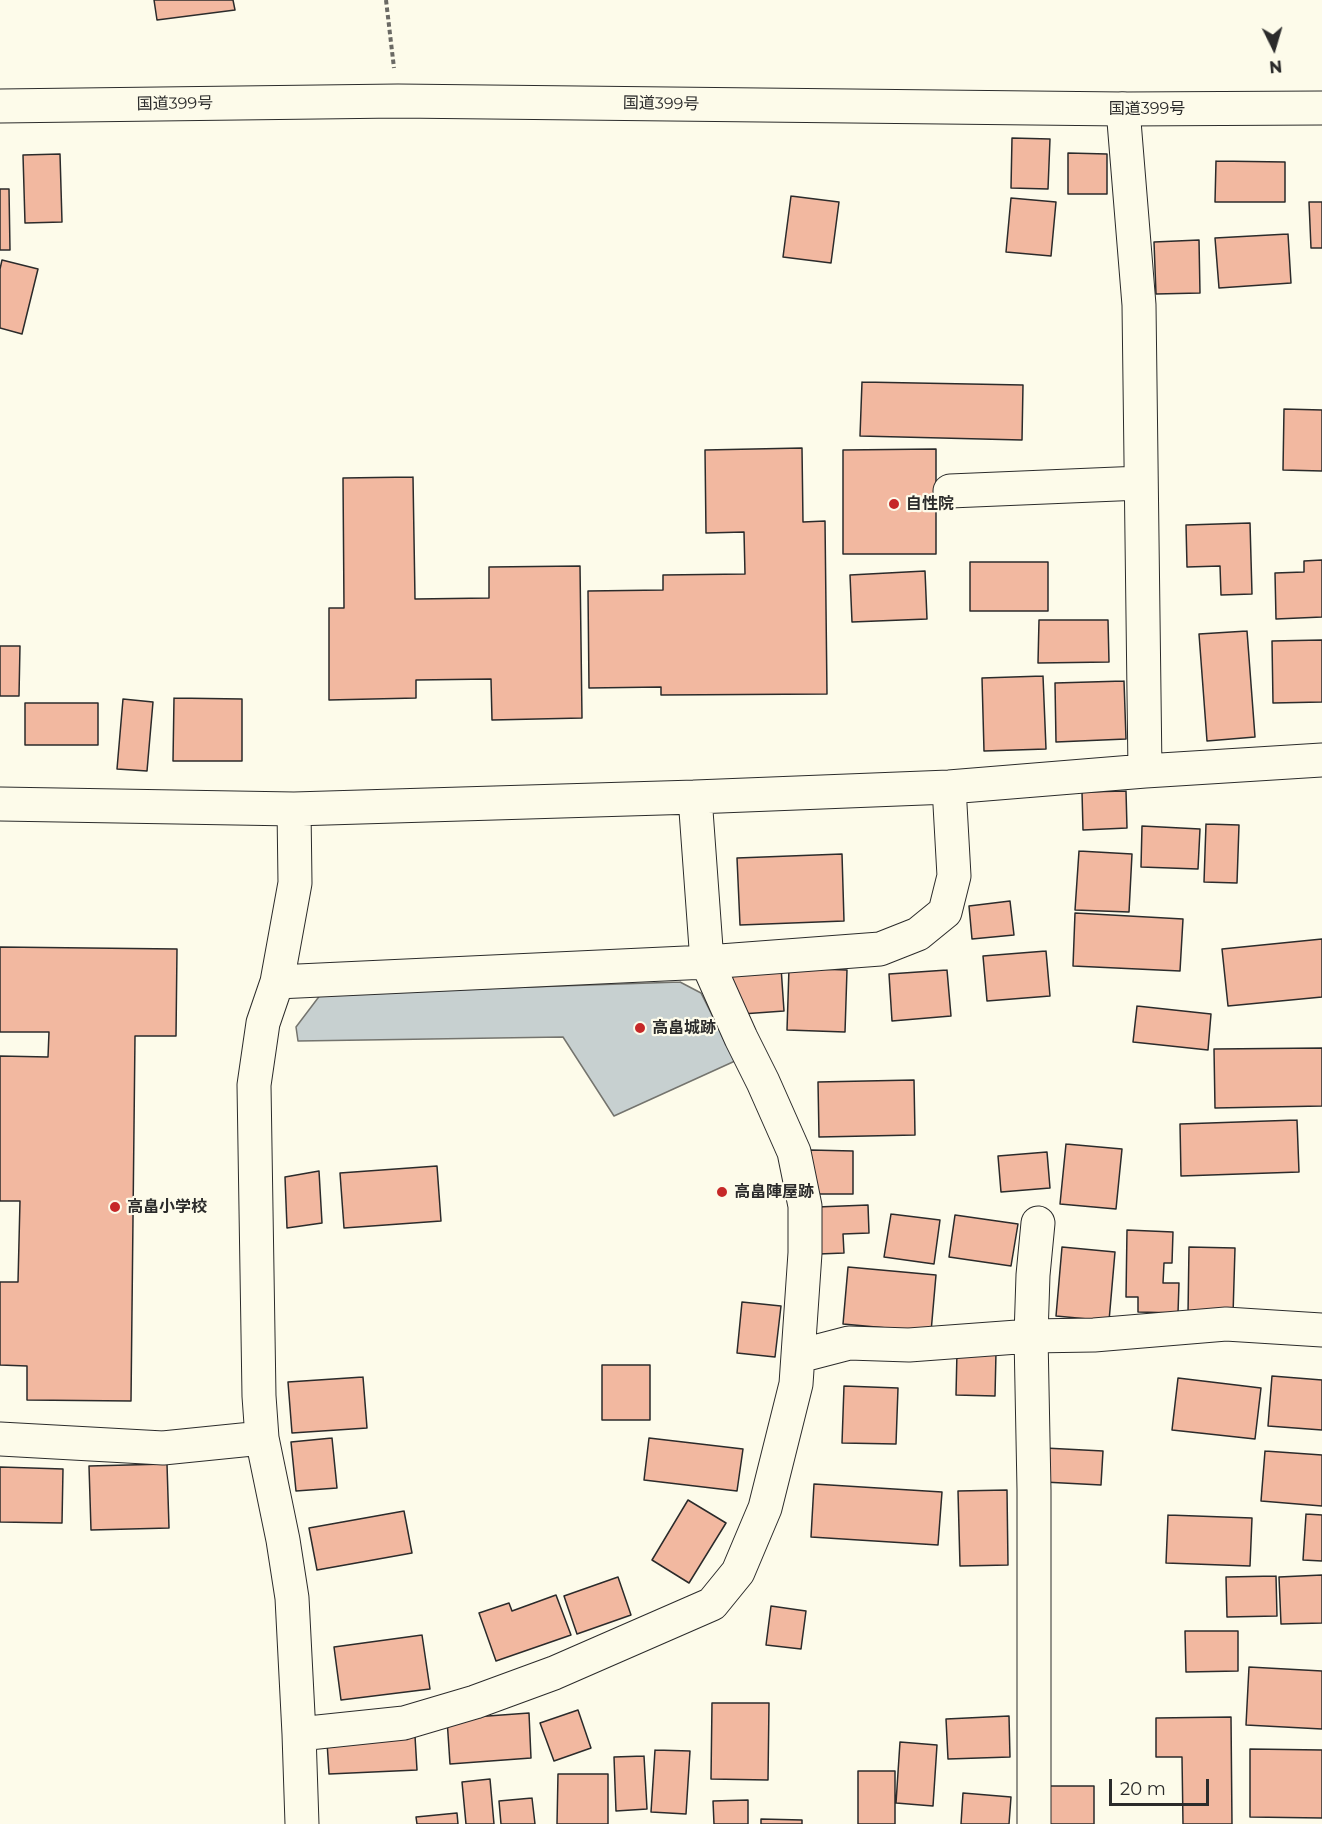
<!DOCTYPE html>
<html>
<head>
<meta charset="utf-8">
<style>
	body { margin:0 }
	#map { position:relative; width:1322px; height:1824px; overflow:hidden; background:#fdfbea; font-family:Montserrat,sans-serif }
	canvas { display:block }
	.north { position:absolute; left:1244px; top:18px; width:60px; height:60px; -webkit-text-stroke:4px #fdfbea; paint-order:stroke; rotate:175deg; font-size:16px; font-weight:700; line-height:24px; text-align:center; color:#2b2b2b }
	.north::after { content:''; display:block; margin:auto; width:21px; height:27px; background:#2b2b2b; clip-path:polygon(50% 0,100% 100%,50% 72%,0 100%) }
	.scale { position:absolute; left:1109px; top:1779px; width:100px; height:27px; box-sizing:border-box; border:3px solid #2b2b2b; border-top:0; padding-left:8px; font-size:18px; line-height:21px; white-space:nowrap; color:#2b2b2b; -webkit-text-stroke:4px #fdfbea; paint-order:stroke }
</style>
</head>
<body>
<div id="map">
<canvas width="1322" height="1824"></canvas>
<div class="north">N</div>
<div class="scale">20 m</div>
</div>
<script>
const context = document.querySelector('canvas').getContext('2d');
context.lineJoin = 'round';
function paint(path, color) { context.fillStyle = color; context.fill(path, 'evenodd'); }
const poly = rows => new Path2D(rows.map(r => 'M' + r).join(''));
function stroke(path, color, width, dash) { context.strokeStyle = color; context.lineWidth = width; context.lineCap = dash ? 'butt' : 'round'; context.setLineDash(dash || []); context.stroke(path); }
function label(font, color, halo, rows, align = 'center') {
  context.font = font + ' Montserrat,"Noto Sans JP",sans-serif'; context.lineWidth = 4.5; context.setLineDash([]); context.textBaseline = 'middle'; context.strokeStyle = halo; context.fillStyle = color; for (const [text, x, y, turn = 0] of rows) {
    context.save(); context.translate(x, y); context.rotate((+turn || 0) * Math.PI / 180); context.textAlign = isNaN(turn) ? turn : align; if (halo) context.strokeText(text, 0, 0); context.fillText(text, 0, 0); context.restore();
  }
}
const water = poly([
	[680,982,701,993,735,1061,614,1116,563,1037,298,1041,296,1027,321,994,680,982]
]);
const building = poly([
	[154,0,233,0,235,10,157,20,154,0],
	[1012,138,1050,139,1048,189,1011,188,1012,138],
	[1068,153,1107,154,1107,194,1068,194,1068,153],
	[60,154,62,222,25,223,23,155,60,154],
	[1216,161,1285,162,1285,202,1215,202,1216,161],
	[0,189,9,189,10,250,0,250,0,189],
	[791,196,839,202,831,263,783,257,791,196],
	[1011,198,1056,202,1051,256,1006,252,1011,198],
	[1309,202,1322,202,1322,248,1311,248,1309,202],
	[1288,234,1291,283,1219,288,1215,238,1288,234],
	[1199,240,1200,293,1156,294,1154,242,1199,240],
	[2,260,38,269,22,334,0,328,0,269,2,260],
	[862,382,1023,385,1022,440,860,436,862,382],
	[1284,409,1322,410,1322,471,1283,470,1284,409],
	[802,448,803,522,825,521,827,694,661,695,661,687,589,688,588,591,663,590,663,575,745,574,744,532,706,533,705,450,802,448],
	[936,449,936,554,843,554,843,450,936,449],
	[413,477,415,599,489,598,489,567,580,566,582,718,492,720,491,679,416,680,416,698,329,700,329,608,344,608,343,478,413,477],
	[1250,523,1252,594,1221,595,1220,566,1187,567,1186,525,1250,523],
	[1322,560,1322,617,1276,619,1275,573,1304,572,1304,561,1322,560],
	[970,562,1048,562,1048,611,970,611,970,562],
	[925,571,927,619,852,622,850,575,925,571],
	[1039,620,1108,620,1109,662,1038,663,1039,620],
	[1247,631,1255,737,1207,741,1199,634,1247,631],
	[1322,640,1322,702,1273,703,1272,641,1322,640],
	[0,646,20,646,19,696,0,696,0,646],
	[1043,676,1046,749,984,751,982,678,1043,676],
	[1124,681,1126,739,1056,742,1055,683,1124,681],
	[174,698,242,699,242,761,173,761,174,698],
	[123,699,153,702,147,771,117,769,123,699],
	[25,703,98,703,98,745,25,745,25,703],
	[1126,791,1127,828,1083,830,1082,792,1126,791],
	[1206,824,1239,825,1237,883,1204,882,1206,824],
	[1142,826,1200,829,1198,869,1141,867,1142,826],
	[1079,851,1132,854,1129,912,1075,910,1079,851],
	[842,854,844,921,740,925,737,858,842,854],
	[1010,901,1014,935,972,939,969,906,1010,901],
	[1075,913,1183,919,1180,971,1073,966,1075,913],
	[1322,939,1322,997,1228,1006,1222,949,1322,939],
	[0,947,177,949,176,1036,135,1036,131,1401,27,1400,27,1366,0,1365,0,1282,18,1282,20,1201,0,1201,0,1056,48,1057,49,1032,0,1032,0,947],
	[1046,951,1050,996,987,1001,983,956,1046,951],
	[781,967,784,1011,742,1014,729,971,781,967],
	[789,968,847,970,845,1032,787,1030,789,968],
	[947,970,951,1016,892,1021,889,974,947,970],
	[1137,1006,1211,1014,1208,1050,1133,1042,1137,1006],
	[1322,1048,1322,1106,1215,1108,1214,1049,1322,1048],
	[914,1080,915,1135,819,1137,818,1082,914,1080],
	[1297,1120,1299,1172,1181,1176,1180,1124,1297,1120],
	[1066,1144,1122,1149,1116,1209,1060,1204,1066,1144],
	[810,1150,853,1151,853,1194,810,1194,810,1150],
	[1047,1152,1050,1188,1001,1192,998,1156,1047,1152],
	[437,1166,441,1221,344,1228,340,1173,437,1166],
	[319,1171,322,1223,287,1228,285,1177,319,1171],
	[868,1205,869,1233,843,1234,844,1253,819,1254,817,1207,868,1205],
	[891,1214,940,1220,934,1264,884,1257,891,1214],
	[955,1215,1018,1224,1011,1266,949,1257,955,1215],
	[1127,1230,1173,1232,1172,1263,1164,1263,1163,1283,1179,1283,1178,1313,1138,1312,1138,1297,1126,1297,1127,1230],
	[1062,1247,1115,1252,1109,1321,1056,1316,1062,1247],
	[1189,1247,1235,1248,1233,1315,1188,1314,1189,1247],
	[848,1267,936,1275,931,1332,843,1324,848,1267],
	[742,1302,781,1306,775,1357,737,1353,742,1302],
	[957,1351,996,1352,995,1396,956,1395,957,1351],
	[602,1365,650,1365,650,1420,602,1420,602,1365],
	[1272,1376,1322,1380,1322,1430,1268,1426,1272,1376],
	[363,1377,367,1428,292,1433,288,1382,363,1377],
	[1178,1378,1261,1388,1255,1439,1172,1430,1178,1378],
	[844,1386,898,1388,896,1444,842,1443,844,1386],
	[332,1438,337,1488,296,1491,291,1442,332,1438],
	[649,1438,743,1449,737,1491,644,1480,649,1438],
	[1045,1448,1103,1451,1101,1485,1044,1482,1045,1448],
	[1265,1451,1322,1455,1322,1506,1261,1501,1265,1451],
	[167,1464,169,1528,91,1530,89,1466,167,1464],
	[0,1467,63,1469,62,1523,0,1522,0,1467],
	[814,1484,942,1492,938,1545,811,1537,814,1484],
	[1007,1490,1008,1565,960,1566,958,1491,1007,1490],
	[688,1500,726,1523,689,1583,652,1560,688,1500],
	[404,1511,412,1553,317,1570,309,1528,404,1511],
	[1306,1514,1322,1515,1322,1561,1303,1560,1306,1514],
	[1168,1515,1252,1518,1250,1566,1166,1563,1168,1515],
	[1322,1575,1322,1623,1281,1624,1279,1577,1322,1575],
	[1276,1576,1277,1616,1227,1617,1226,1577,1276,1576],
	[618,1577,631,1615,577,1634,564,1596,618,1577],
	[556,1595,571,1635,496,1661,479,1613,509,1603,512,1611,556,1595],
	[771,1606,806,1611,801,1649,766,1645,771,1606],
	[1185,1631,1238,1631,1238,1671,1186,1672,1185,1631],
	[422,1635,430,1689,341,1700,334,1647,422,1635],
	[1249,1667,1322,1671,1322,1729,1246,1725,1249,1667],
	[712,1703,769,1703,768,1780,711,1779,712,1703],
	[578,1710,591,1748,554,1761,540,1723,578,1710],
	[529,1713,531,1758,450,1764,447,1719,529,1713],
	[1009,1716,1010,1757,948,1759,946,1719,1009,1716],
	[1231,1717,1232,1824,1183,1824,1182,1757,1156,1757,1156,1718,1231,1717],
	[415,1736,417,1770,329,1774,327,1742,415,1736],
	[900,1742,937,1745,933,1806,896,1803,900,1742],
	[1250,1749,1322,1750,1322,1818,1250,1817,1250,1749],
	[655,1750,690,1751,686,1814,651,1812,655,1750],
	[644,1756,647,1809,616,1811,614,1757,644,1756],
	[858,1771,895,1771,895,1824,858,1824,858,1771],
	[558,1774,608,1774,608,1824,557,1824,558,1774],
	[490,1779,494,1824,466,1824,462,1782,490,1779],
	[1045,1786,1094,1786,1094,1824,1045,1824,1045,1786],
	[963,1793,1011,1797,1009,1824,961,1824,963,1793],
	[532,1798,535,1824,501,1824,499,1801,532,1798],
	[748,1800,748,1824,714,1824,713,1801,748,1800],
	[457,1813,458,1824,417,1824,416,1817,457,1813],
	[761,1819,802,1820,802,1824,761,1824,761,1819]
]);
const path = poly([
	[386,0,394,68]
]);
const minor = poly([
	[1123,109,1139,305,1145,771],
	[950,491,1141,483],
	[0,804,294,809,695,797,949,787,1145,771,1322,760],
	[294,809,295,883,277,982,263,1023,254,1085,259,1396,262,1438,283,1540,292,1598,299,1734,302,1824],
	[277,982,707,962,880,949,918,934,945,912,954,876,949,787],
	[799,1356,849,1343,909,1345,1031,1336,1094,1335,1226,1324,1322,1330],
	[0,1439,163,1448,262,1438],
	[299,1734,404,1723,475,1702,554,1673,712,1604,738,1572,765,1508,796,1384,805,1253,805,1206,794,1152,763,1082,741,1038,707,962,695,797],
	[1034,1824,1034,1490,1031,1336,1033,1275,1038,1223]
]);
const highway = poly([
	[0,106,398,101,1123,109,1322,108]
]);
const markers = [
	[894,504,6,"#c62828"],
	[640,1028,6,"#c62828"],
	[722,1192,6,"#c62828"],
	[115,1207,6,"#c62828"]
];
const streetNames = [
	["国道399号",175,104,-1],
	["国道399号",661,104,1],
	["国道399号",1147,109]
];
const poiNames = [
	["自性院",906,504],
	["高畠城跡",652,1028],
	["高畠陣屋跡",734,1192],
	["高畠小学校",127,1207]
];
paint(water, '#c7d0d0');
stroke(water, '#74746e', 1.5);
paint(building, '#f2b8a0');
stroke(building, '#2b2b2b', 1.5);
stroke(minor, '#2b2b2b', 35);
stroke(highway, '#2b2b2b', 35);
stroke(path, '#6a6964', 4, [4.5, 3]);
stroke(minor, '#fdfbea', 33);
stroke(highway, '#fdfbea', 33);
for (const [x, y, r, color] of markers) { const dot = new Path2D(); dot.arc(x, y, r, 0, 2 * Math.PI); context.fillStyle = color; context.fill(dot); stroke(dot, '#fdfbea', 2); }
label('16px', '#2b2b2b', '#fdfbea', streetNames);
label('bold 16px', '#2b2b2b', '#fdfbea', poiNames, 'left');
</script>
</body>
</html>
